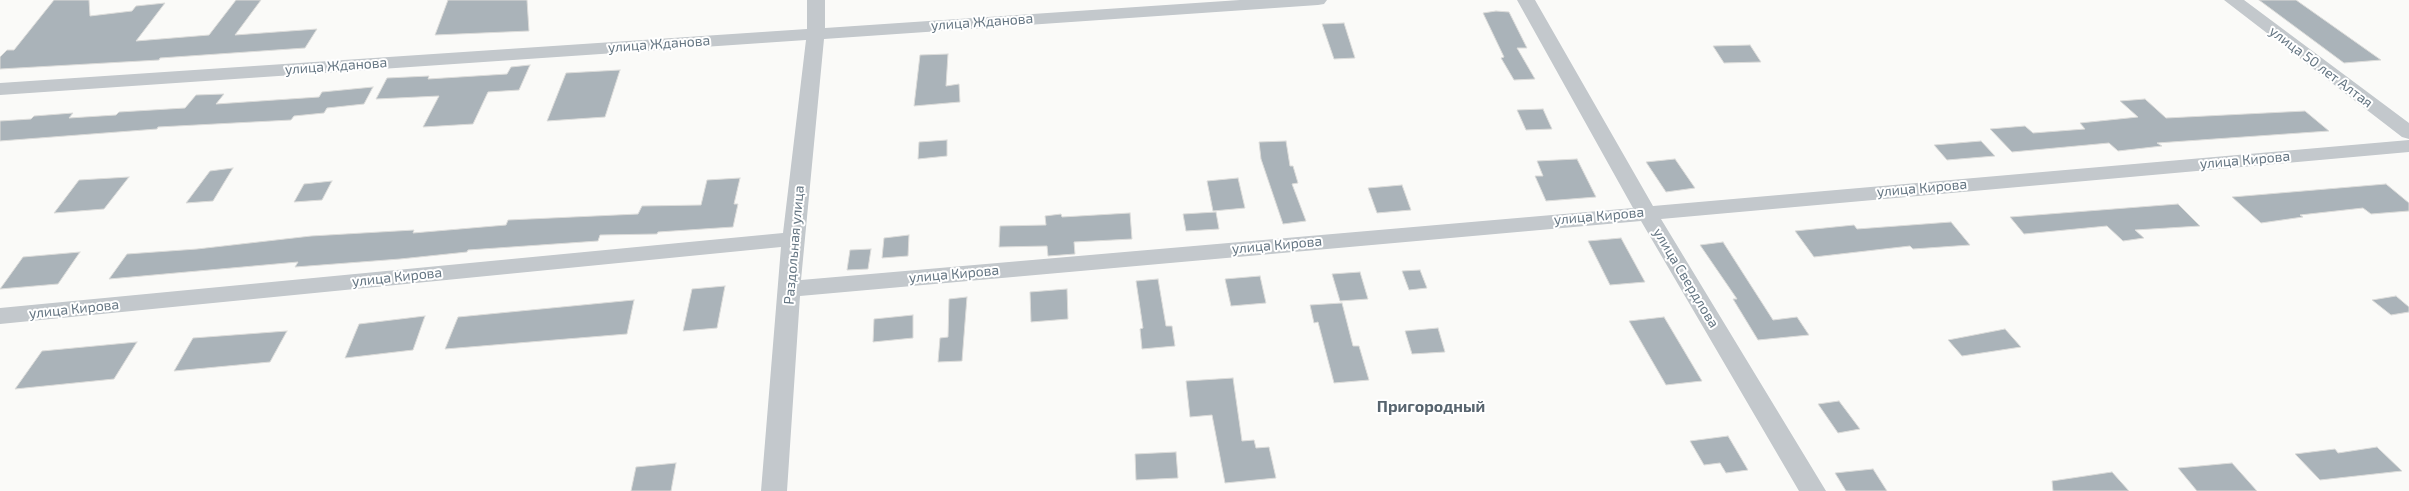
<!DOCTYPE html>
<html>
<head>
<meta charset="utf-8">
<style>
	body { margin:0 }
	canvas { display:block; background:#fafaf8 }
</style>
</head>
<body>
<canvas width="2409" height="491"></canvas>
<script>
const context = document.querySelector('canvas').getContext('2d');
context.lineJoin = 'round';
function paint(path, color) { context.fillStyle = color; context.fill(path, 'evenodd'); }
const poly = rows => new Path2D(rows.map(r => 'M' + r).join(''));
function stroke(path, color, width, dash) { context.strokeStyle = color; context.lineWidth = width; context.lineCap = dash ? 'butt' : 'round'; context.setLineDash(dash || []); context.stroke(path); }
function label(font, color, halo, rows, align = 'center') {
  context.font = font + ' "Exo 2",sans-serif'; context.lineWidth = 4; context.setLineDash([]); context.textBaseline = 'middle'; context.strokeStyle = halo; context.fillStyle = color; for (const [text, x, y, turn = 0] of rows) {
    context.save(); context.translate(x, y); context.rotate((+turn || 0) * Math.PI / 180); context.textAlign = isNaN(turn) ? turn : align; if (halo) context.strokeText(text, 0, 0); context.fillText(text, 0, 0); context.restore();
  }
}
const building = poly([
	[54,0,89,0,90,16,132,11,136,6,165,3,136,41,209,35,236,0,261,0,235,35,317,29,305,48,160,58,159,60,0,69,0,57,7,50,14,50,54,0],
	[448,0,527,0,529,31,435,35,448,0],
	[2259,0,2296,0,2381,60,2344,63,2259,0],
	[1496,11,1509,12,1527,48,1517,48,1535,79,1514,80,1501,58,1504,57,1483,13,1496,11],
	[1344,23,1355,58,1334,59,1322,24,1344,23],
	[1750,45,1761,62,1724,63,1713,46,1750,45],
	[948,54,946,86,959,84,960,102,914,106,920,55,948,54],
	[530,65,519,90,488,92,473,124,423,127,439,96,376,99,387,78,429,76,428,79,507,74,511,67,530,65],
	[620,70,605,117,547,121,566,73,620,70],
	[373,87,364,104,327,108,324,113,294,116,291,120,158,127,157,129,0,141,0,121,31,119,34,116,73,113,69,118,116,115,119,112,185,108,196,95,224,94,216,104,319,97,322,92,373,87],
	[2145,99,2166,118,2305,111,2329,131,2157,143,2162,146,2118,151,2109,143,2012,152,1990,129,2025,126,2033,133,2085,129,2080,123,2138,117,2120,101,2145,99],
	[1543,109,1552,129,1526,130,1517,110,1543,109],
	[947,140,947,156,918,159,919,142,947,140],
	[1286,141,1290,166,1293,166,1298,183,1292,184,1306,221,1283,224,1261,159,1259,142,1286,141],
	[1981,141,1995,156,1947,160,1934,145,1981,141],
	[1577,159,1596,197,1546,201,1535,176,1543,176,1537,161,1577,159],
	[1675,159,1695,188,1666,192,1646,162,1675,159],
	[233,168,213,201,186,203,210,171,233,168],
	[129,177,104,209,54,213,79,180,129,177],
	[740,178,734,204,738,204,733,227,658,232,657,234,600,235,598,241,468,250,467,252,400,259,295,267,298,262,109,279,127,254,197,249,311,236,414,230,413,233,506,225,508,220,638,214,642,206,701,205,707,180,740,178],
	[1238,178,1245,208,1213,211,1207,181,1238,178],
	[332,181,322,200,294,202,304,184,332,181],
	[2386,184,2409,203,2409,211,2371,214,2363,208,2300,215,2303,217,2261,223,2232,197,2386,184],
	[1402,185,1411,210,1377,213,1368,188,1402,185],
	[2178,204,2200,226,2135,230,2144,238,2123,241,2107,226,2024,234,2010,217,2178,204],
	[1216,212,1219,229,1186,231,1183,214,1216,212],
	[1130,213,1132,239,1074,242,1075,254,1048,256,1047,246,999,247,1000,226,1046,225,1045,216,1061,214,1062,217,1130,213],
	[1951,222,1970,245,1913,249,1910,246,1814,257,1795,231,1854,225,1857,229,1951,222],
	[909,235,908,256,882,258,884,238,909,235],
	[1621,238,1645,282,1610,285,1588,241,1621,238],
	[1723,242,1773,320,1797,317,1809,335,1758,340,1733,299,1737,299,1700,245,1723,242],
	[871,249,868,269,847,270,850,250,871,249],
	[80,252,58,284,0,289,23,257,80,252],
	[1420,270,1427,288,1409,290,1402,271,1420,270],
	[1360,272,1368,299,1340,301,1332,274,1360,272],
	[1260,276,1266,303,1231,306,1225,279,1260,276],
	[1158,279,1166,326,1172,326,1175,346,1142,349,1140,329,1143,328,1136,281,1158,279],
	[725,286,717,328,683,331,692,289,725,286],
	[1067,289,1068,319,1031,322,1030,292,1067,289],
	[2396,296,2409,307,2409,312,2391,315,2372,300,2396,296],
	[967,297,962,361,938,362,940,338,948,337,949,299,967,297],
	[634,300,627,334,445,349,458,317,634,300],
	[1342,303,1353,346,1359,346,1369,380,1334,383,1318,322,1314,323,1310,305,1342,303],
	[913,315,913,338,873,342,874,319,913,315],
	[425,316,413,350,345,358,359,324,425,316],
	[1664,317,1702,381,1666,385,1629,321,1664,317],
	[1438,328,1445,352,1412,354,1405,331,1438,328],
	[2005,329,2021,347,1962,356,1948,340,2005,329],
	[287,331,270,362,174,371,193,338,287,331],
	[137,342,114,379,15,389,42,351,137,342],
	[1233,378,1242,441,1254,440,1256,448,1269,447,1276,478,1225,483,1212,415,1190,417,1186,381,1233,378],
	[1839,401,1860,429,1838,433,1818,404,1839,401],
	[1728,436,1748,470,1726,473,1720,463,1704,465,1690,441,1728,436],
	[2377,447,2402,471,2320,480,2295,454,2335,449,2338,453,2377,447],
	[1176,452,1178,478,1136,480,1135,454,1176,452],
	[676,463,671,491,631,491,636,467,676,463],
	[2232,463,2257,491,2197,491,2178,468,2232,463],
	[1873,469,1887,491,1846,491,1835,473,1873,469],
	[2112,472,2129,491,2053,491,2052,481,2112,472]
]);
const minor = poly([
	[807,0,825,0,825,28,1240,0,1327,0,1324,4,1318,5,824,39,801,280,1633,208,1517,0,1535,0,1653,206,2409,140,2409,152,1661,219,1826,491,1799,491,1641,221,800,296,787,491,761,491,781,247,0,324,0,308,783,233,806,40,0,95,0,83,807,29,807,0],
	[2224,0,2244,0,2409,123,2409,139,2402,137,2224,0]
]);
const streetNames = [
	["улица Жданова",982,22,-4],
	["улица Жданова",659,44,-4],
	["улица Жданова",336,66,-4],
	["улица 50 лет Алтая",2321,67,37],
	["улица Кирова",2245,160,-5],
	["улица Кирова",1922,188,-5],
	["улица Кирова",1599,216,-5],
	["Раздольная улица",794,245,-85],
	["улица Кирова",1277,245,-5],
	["улица Кирова",954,274,-5],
	["улица Кирова",397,277,-6],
	["улица Свердлова",1686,278,59],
	["улица Кирова",74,309,-6]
];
const quarterNames = [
	["Пригородный",1431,407]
];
paint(building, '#aab3b9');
stroke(building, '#dcdcda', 1);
paint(minor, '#c3c8cc');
label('14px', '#657683', '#fff', streetNames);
label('bold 16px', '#57646e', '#fff', quarterNames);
</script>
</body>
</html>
